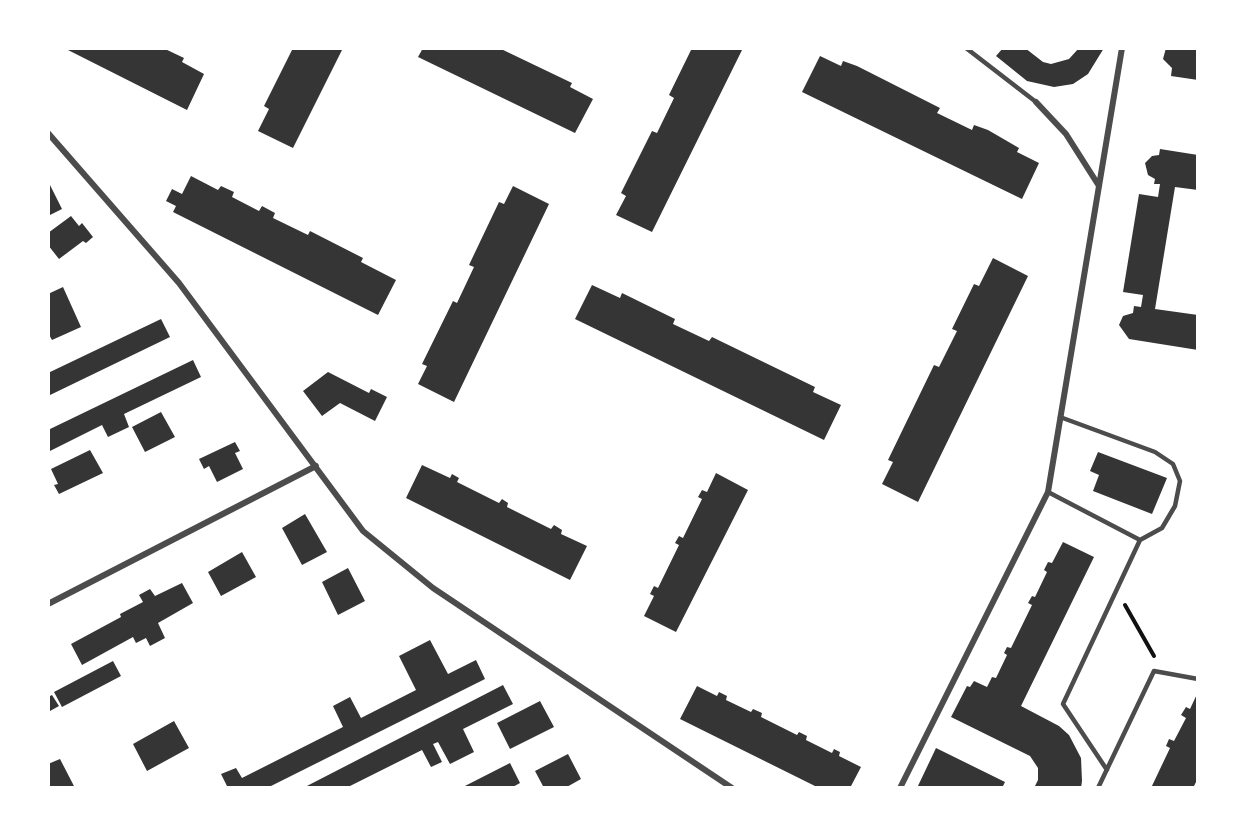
<!DOCTYPE html>
<html>
<head>
<meta charset="utf-8">
<style>
	body { margin:0 }
	#map { position:relative; width:1246px; height:836px; overflow:hidden; background:#fff; font-family:"Alegreya Sans",sans-serif }
	canvas { display:block }
	.frame { position:absolute; inset:0; border:50px solid #fff; pointer-events:none }
</style>
</head>
<body>
<div id="map">
<canvas width="1246" height="836"></canvas>
<div class="frame"></div>
</div>
<script>
const context = document.querySelector('canvas').getContext('2d');
context.lineJoin = 'round';
function paint(path, color) { context.fillStyle = color; context.fill(path, 'evenodd'); }
const poly = rows => new Path2D(rows.map(r => 'M' + r).join(''));
function stroke(path, color, width, dash) { context.strokeStyle = color; context.lineWidth = width; context.lineCap = dash ? 'butt' : 'round'; context.setLineDash(dash || []); context.stroke(path); }
const building = poly([
	[64,48,163,48,184,58,182,62,204,74,187,110],
	[293,48,343,48,293,148,258,131,269,109,264,106],
	[423,48,499,48,572,83,570,87,593,99,575,133,418,57],
	[692,48,743,48,652,232,616,215,626,196,621,193,652,131,657,133,674,98,669,95],
	[1003,48,1025,48,1043,62,1051,64,1069,59,1079,48,1104,48,1088,74,1073,84,1054,87,1027,81,996,56],
	[1166,48,1198,48,1198,80,1171,76,1172,68,1163,59],
	[820,56,841,66,843,61,857,66,940,108,937,113,972,130,974,125,988,130,1019,148,1017,152,1039,163,1022,199,802,92],
	[1160,149,1198,155,1198,190,1175,187,1155,309,1198,315,1198,350,1129,339,1119,325,1123,316,1133,313,1134,306,1141,307,1143,295,1123,292,1139,194,1158,197,1160,184,1154,184,1155,179,1148,175,1145,163,1152,156,1159,155],
	[191,176,218,190,221,186,234,192,232,197,259,211,262,206,275,213,273,218,308,235,310,231,363,258,361,262,396,280,378,315,173,212,176,206,166,201,172,189,182,194],
	[48,181,62,209,48,216],
	[513,186,549,204,454,402,418,384,427,366,422,364,453,301,457,303,474,267,469,265,499,202,504,204],
	[71,216,79,226,82,223,93,237,86,243,83,241,59,259,48,245,48,233],
	[993,258,1028,276,918,502,882,484,893,462,888,460,934,365,939,367,957,331,952,329,974,284,979,286],
	[592,285,620,298,622,293,675,319,673,324,709,341,712,337,815,387,813,392,841,405,824,440,575,319],
	[63,287,81,327,52,340,48,333,48,294],
	[161,319,170,337,48,396,48,373],
	[193,360,201,377,124,414,129,427,108,437,102,425,48,452,48,430],
	[328,372,369,393,371,389,387,397,375,421,340,403,322,416,303,391],
	[161,412,175,437,145,452,132,427],
	[235,442,240,451,235,453,243,469,217,482,209,466,204,469,199,459],
	[90,450,103,473,59,494,54,485,58,484,51,469],
	[1098,452,1167,478,1152,514,1093,491,1099,475,1090,471],
	[422,465,450,478,452,474,459,478,457,482,499,503,502,499,508,503,507,507,551,529,554,525,562,530,561,534,587,546,570,580,406,498],
	[716,473,748,490,676,632,644,616,654,596,650,594,654,586,658,588,679,545,675,543,679,536,683,538,702,499,698,497,702,490,707,492],
	[305,514,327,552,302,565,282,528],
	[1063,542,1094,557,1021,706,1059,726,1069,735,1081,758,1082,781,1081,788,1034,788,1038,780,1038,768,1030,756,951,717,967,686,970,687,974,681,987,687,992,677,996,678,1007,655,1004,653,1007,647,1011,648,1032,605,1028,603,1032,596,1035,597,1047,572,1044,570,1048,562,1052,563],
	[242,552,256,577,221,596,208,572],
	[348,568,365,601,338,615,322,582],
	[182,583,193,603,158,623,165,638,150,646,146,638,136,643,133,637,82,665,71,644,121,617,120,614,143,602,139,595,150,589,155,596],
	[430,640,448,674,476,660,485,679,267,788,223,788,227,786,221,774,236,768,242,778,343,727,333,706,350,697,361,718,416,690,399,656],
	[113,661,121,676,62,707,54,692],
	[503,685,513,704,463,729,474,752,450,764,438,742,433,744,442,762,431,767,422,750,346,788,303,788],
	[697,686,717,696,719,692,727,696,726,700,751,712,753,709,762,713,761,717,797,735,799,732,807,736,806,740,832,753,834,749,840,752,839,756,861,767,850,788,819,788,680,719],
	[1198,692,1198,778,1193,788,1151,788,1170,748,1166,746,1169,739,1174,741,1186,718,1181,715,1186,707,1190,709],
	[52,695,59,706,50,711,48,697],
	[540,701,554,727,510,749,497,723],
	[174,721,189,748,147,771,133,744],
	[936,748,1005,782,1002,788,917,788],
	[568,754,581,779,565,788,544,788,535,771],
	[60,759,75,788,48,788,48,764],
	[510,763,520,783,511,788,461,788]
]);
const path = poly([
	[1125,605,1154,656]
]);
const service = poly([
	[966,48,1036,102],
	[1060,417,1155,452,1173,464,1180,481,1175,506,1162,528,1140,540],
	[1048,492,1140,540,1063,704,1107,770],
	[1098,788,1154,671,1198,679]
]);
const minor = poly([
	[1036,102,1066,134,1099,186],
	[48,133,179,283,363,531,433,588,732,788],
	[48,604,316,466],
	[900,788,1048,492,1122,48]
]);
paint(building, '#353535');
stroke(path, '#111', 4);
stroke(service, '#4c4c4c', 4.5);
stroke(minor, '#4c4c4c', 6);
</script>
</body>
</html>
